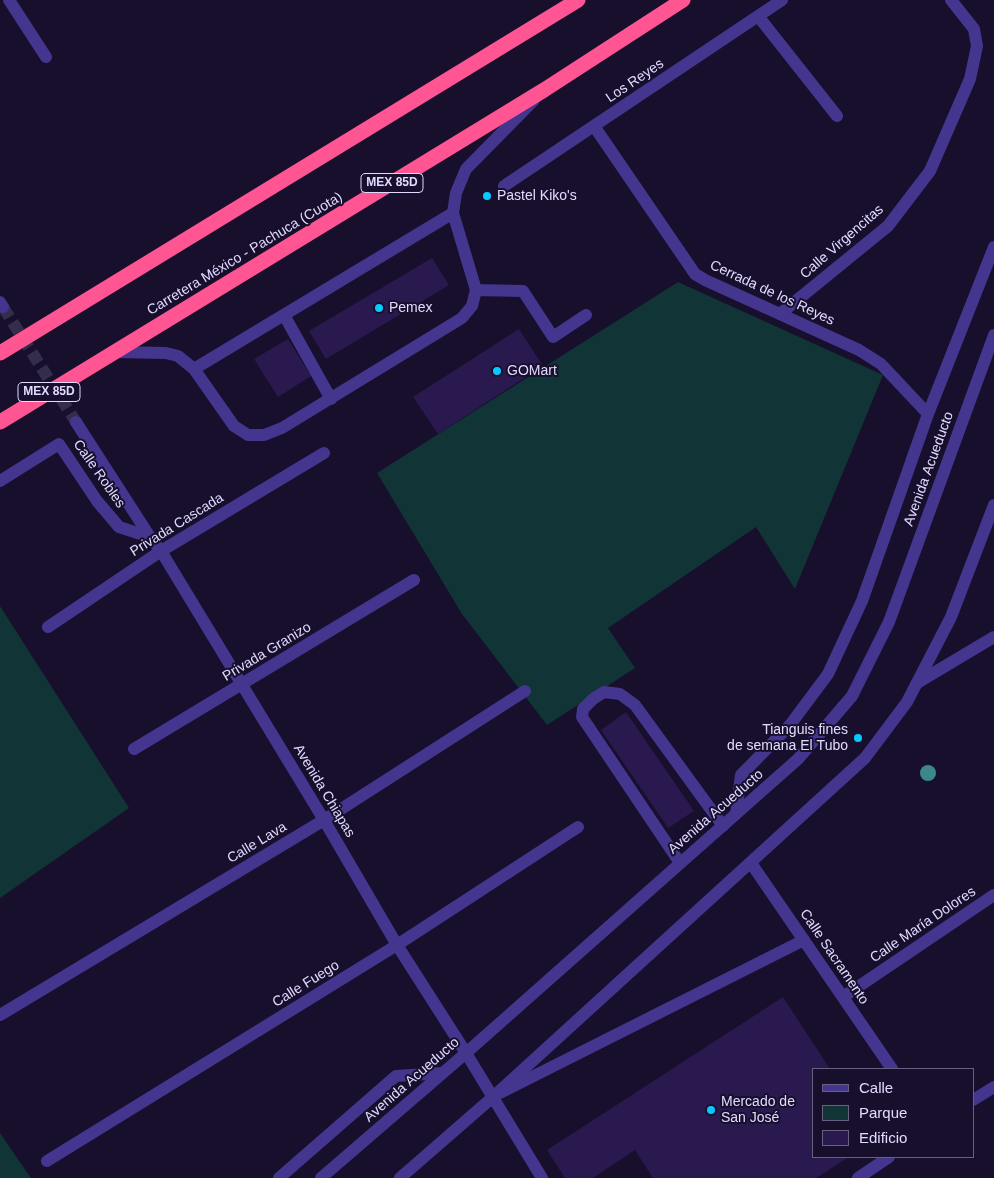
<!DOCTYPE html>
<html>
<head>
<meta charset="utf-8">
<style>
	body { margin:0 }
	#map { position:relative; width:994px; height:1178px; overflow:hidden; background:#170f2c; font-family:Arial,sans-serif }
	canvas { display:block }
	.legend { position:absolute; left:812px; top:1068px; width:162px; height:90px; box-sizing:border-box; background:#170f2c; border:1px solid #686080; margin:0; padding:6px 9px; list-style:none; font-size:15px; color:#e2daff }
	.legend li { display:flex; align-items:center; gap:10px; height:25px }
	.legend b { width:25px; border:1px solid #686080 }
</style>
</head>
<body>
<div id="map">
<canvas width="994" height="1178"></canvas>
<ul class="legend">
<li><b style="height:6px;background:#44368f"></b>Calle</li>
<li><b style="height:14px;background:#113436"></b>Parque</li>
<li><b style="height:14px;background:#2a194e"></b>Edificio</li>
</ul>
</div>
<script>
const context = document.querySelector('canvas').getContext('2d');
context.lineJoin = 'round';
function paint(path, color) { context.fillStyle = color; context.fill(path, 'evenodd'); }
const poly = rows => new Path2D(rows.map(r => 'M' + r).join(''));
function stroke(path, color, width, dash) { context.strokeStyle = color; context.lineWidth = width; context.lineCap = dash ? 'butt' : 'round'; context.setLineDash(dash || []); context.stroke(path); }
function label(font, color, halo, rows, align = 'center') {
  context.font = font + ' Arial,sans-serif'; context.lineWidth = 4; context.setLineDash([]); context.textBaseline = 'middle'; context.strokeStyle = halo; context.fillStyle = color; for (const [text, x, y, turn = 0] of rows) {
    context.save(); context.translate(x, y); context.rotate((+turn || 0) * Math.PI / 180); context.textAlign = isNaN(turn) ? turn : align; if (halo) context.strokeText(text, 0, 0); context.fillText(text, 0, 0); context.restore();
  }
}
const green = poly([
	[678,282,883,375,795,589,756,527,608,628,635,668,547,725,462,614,377,473],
	[0,606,129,808,0,898],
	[0,1133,31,1178,0,1178]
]);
const building = poly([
	[432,258,449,285,326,359,309,331],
	[519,329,543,366,438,434,413,397],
	[288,339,311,376,278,397,254,359],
	[626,712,694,811,668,828,601,730],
	[783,997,830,1069,813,1069,813,1157,849,1157,816,1178,653,1178,635,1150,593,1178,565,1178,547,1150]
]);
const tertiaryTunnel = poly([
	[3,307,76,422]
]);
const service = poly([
	[476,290,523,291,553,337,586,315],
	[284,315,331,399],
	[114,352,166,353,178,356,194,369,234,426,248,435,264,435,282,428,462,318,472,306,476,290,453,213,456,193,466,169,534,100],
	[194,369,453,213],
	[680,863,582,717,583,709,593,699,604,692,620,694,635,705,723,826]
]);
const minor = poly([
	[9,0,46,57],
	[758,16,837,116],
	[594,126,695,274,705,280,859,350,881,364,928,414],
	[504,186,782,0],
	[780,314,888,226,930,171,970,79,977,46,974,29,951,0],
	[0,481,59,444,97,501,119,527,150,537],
	[48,627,161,551,324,453],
	[917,683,994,637],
	[134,749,414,580],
	[736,814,741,775,790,725,828,674,862,601,928,414,994,247],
	[751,863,892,1069],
	[843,997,994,895],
	[0,1015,324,820,525,691],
	[500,1093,804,940],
	[973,1100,994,1087],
	[47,1161,397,945,578,827],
	[279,1178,396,1076,442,1073],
	[858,1178,889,1157]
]);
const tertiary = poly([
	[0,302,3,307],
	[76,422,150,537,161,551,324,820,397,945,466,1053,542,1178],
	[321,1178,466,1053,798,759,852,696,889,622,994,335],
	[400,1178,493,1097,865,758,907,702,951,617,994,505]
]);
const motorway = poly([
	[0,353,578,0],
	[0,422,544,90,683,0]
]);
const trees = [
	[928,773]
];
const markers = [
	[487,196,5,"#06caff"],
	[379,308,5,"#06caff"],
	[497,371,5,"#06caff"],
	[858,738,5,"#06caff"],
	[711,1110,5,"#06caff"]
];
const shields = [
	[392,183,62],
	[49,392,62]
];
const shieldNames = [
	["MEX 85D",392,183],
	["MEX 85D",49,392]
];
const streetNames = [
	["Los Reyes",635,81,-34],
	["Calle Virgencitas",842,242,-41],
	["Carretera México - Pachuca (Cuota)",245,254,-31],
	["Cerrada de los Reyes",772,293,25],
	["Avenida Acueducto",929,469,-70],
	["Calle Robles",99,474,55],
	["Privada Cascada",177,525,-32],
	["Privada Granizo",267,652,-31],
	["Avenida Chiapas",324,791,59],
	["Avenida Acueducto",716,812,-41],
	["Calle Lava",257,843,-31],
	["Calle María Dolores",923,925,-34],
	["Calle Sacramento",834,957,56],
	["Calle Fuego",306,984,-32],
	["Avenida Acueducto",412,1080,-41]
];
const poiNames = [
	["Pastel Kiko's",497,196],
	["Pemex",389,308],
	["GOMart",507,371],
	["Tianguis fines",848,730,"right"],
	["de semana El Tubo",848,746,"right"],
	["Mercado de",721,1102],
	["San José",721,1118]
];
paint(green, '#113436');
paint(building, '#2a194e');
stroke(tertiaryTunnel, '#352d4c', 12, [12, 6]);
stroke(service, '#44368f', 12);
stroke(minor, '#44368f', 12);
stroke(tertiary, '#44368f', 12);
stroke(motorway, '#ff5593', 15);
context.fillStyle = '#3c878a';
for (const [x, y] of trees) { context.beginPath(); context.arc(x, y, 8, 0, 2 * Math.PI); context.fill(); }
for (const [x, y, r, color] of markers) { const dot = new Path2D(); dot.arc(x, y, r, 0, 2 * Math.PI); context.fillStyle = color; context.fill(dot); stroke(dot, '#170f2c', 2); }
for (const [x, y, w] of shields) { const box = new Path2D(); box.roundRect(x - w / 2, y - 9.5, w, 19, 4); context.fillStyle = '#170f2c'; context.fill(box); stroke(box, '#e2daff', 1); }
label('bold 12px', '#e2daff', null, shieldNames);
label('14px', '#e2daff', '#170f2c', streetNames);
label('14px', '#e2daff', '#170f2c', poiNames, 'left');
</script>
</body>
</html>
